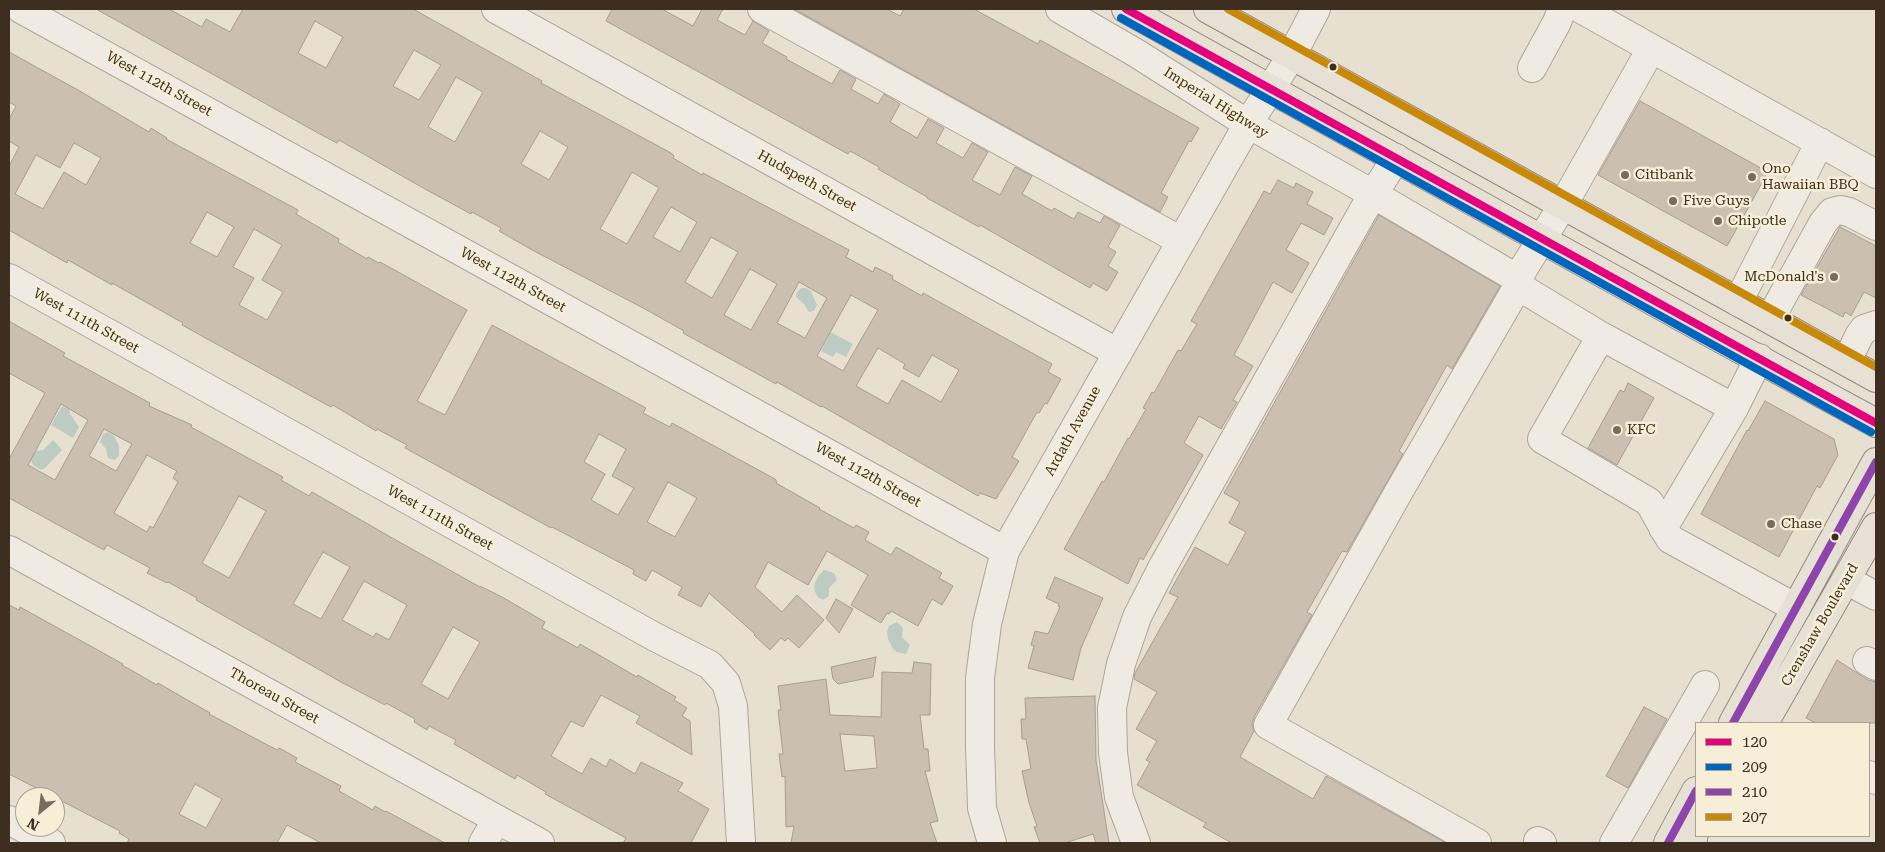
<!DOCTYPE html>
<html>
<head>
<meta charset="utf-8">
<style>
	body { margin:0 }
	#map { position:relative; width:1885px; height:852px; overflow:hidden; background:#e7e0d1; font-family:"Roboto Serif",serif }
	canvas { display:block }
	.frame { position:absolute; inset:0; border:10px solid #3d2e20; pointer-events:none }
	.legend { position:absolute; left:1695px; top:722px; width:175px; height:115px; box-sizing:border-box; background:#f7eed8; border:1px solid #ada18e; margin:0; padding:6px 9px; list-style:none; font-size:15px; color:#3d2e20 }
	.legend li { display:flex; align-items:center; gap:10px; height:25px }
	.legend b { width:25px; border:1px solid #ada18e }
	.north { position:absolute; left:15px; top:787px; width:50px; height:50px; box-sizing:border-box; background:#f7eed8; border:1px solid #ada18e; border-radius:50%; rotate:209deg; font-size:14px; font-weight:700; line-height:20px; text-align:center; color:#3d2e20 }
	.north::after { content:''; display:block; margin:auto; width:18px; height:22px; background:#786c5e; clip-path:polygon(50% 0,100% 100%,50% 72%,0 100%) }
</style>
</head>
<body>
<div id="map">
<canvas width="1885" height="852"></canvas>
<div class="frame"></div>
<ul class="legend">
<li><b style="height:6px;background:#e5007d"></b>120</li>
<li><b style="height:6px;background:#0065bd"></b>209</li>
<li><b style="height:6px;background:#8e44ad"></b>210</li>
<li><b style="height:6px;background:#c88808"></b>207</li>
</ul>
<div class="north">N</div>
</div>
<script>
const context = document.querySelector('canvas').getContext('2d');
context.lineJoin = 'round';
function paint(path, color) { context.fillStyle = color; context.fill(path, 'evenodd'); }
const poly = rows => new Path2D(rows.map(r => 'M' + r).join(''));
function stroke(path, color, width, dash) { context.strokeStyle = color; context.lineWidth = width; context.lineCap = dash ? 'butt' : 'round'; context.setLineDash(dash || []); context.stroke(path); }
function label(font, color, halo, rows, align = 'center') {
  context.font = font + ' "Roboto Serif",serif'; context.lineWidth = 5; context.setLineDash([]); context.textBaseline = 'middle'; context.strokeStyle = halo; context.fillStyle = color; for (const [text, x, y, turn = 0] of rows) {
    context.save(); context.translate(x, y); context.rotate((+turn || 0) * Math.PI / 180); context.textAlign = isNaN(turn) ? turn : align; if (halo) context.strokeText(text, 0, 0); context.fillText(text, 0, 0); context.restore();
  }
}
const water = poly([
	[801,288,806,288,811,291,817,305,814,311,809,312,804,304,796,297,796,294],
	[831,332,853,344,846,357,836,352,833,357,821,351],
	[62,406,70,410,70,414,79,427,73,438,51,425],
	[108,432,114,436,119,446,119,455,115,460,108,458,106,449,100,442,103,434],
	[53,440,62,450,46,467,42,470,34,466,30,459,35,451,43,450],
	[824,570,834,573,837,580,829,588,829,596,823,600,818,597,815,592,814,586,818,576],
	[897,622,903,628,902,637,910,645,906,654,897,652,893,649,888,639,887,632,889,626]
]);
const building = poly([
	[96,9,169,9,202,27,206,19,230,32,243,9,413,9,542,81,541,83,671,153,674,156,673,158,702,175,703,173,849,250,846,257,873,272,875,267,893,276,892,279,922,296,923,293,1052,364,1048,372,1061,379,1047,404,1045,403,1039,413,1037,412,1012,457,1019,461,996,499,980,493,978,496,822,406,821,407,777,382,776,384,683,333,684,331,645,309,534,251,499,231,501,228,472,212,471,214,425,189,339,140,337,143,318,133,96,9],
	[315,21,343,37,326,68,298,53,315,21],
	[414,50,441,65,419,100,393,86,414,50],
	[456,77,483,92,455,142,428,127,456,77],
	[540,131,568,147,549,180,521,164,540,131],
	[632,172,659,188,627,244,600,229,632,172],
	[671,207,697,222,680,252,653,237,671,207],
	[711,237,738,252,712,298,685,282,711,237],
	[750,269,777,284,751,330,724,315,750,269],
	[799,282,827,298,805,338,777,323,799,282],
	[851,295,878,310,843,371,817,356,851,295],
	[878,348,905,364,903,368,919,377,932,355,959,370,941,402,902,380,888,404,856,386,878,348],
	[612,9,662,9,693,26,702,9,723,9,717,20,745,35,753,21,769,31,762,43,787,57,786,59,832,84,840,70,856,79,851,89,878,104,884,94,900,104,890,122,917,138,928,119,944,128,936,143,963,158,972,143,988,152,972,180,1000,195,1015,167,1032,176,1022,194,1052,211,1054,208,1074,219,1078,212,1100,223,1104,216,1120,225,1108,247,1116,252,1108,266,1118,272,1107,291,1093,283,1090,288,980,225,979,227,927,198,927,197,878,169,879,167,850,151,848,154,606,21,612,9],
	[794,9,887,9,900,16,904,9,974,9,1038,44,1040,40,1199,128,1191,142,1189,141,1161,193,1168,197,1160,212,794,9],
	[9,52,78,90,149,132,151,128,167,138,166,139,298,210,296,214,339,239,338,242,367,259,368,257,379,263,380,262,467,310,417,401,445,415,492,325,646,408,643,413,670,427,672,423,775,479,777,482,776,483,820,508,819,509,854,528,856,525,869,532,865,540,891,555,896,547,942,573,939,578,953,586,942,605,932,599,918,626,891,611,889,614,887,613,881,623,851,605,868,575,827,551,808,585,768,562,755,587,782,612,797,595,824,620,799,648,788,638,785,641,781,638,770,650,754,635,755,634,709,593,701,607,678,595,682,587,652,570,646,581,633,574,634,570,552,527,551,528,405,448,407,445,377,429,376,431,333,405,331,407,309,395,182,325,183,323,112,283,112,285,68,260,67,263,9,230,9,166,19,147,9,141,9,119,16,106,9,102,9,52],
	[74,143,101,158,86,185,64,172,43,209,15,194,36,155,60,168,74,143],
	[207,212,234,227,217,257,190,243,207,212],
	[254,229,282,245,262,280,283,292,267,320,239,305,254,278,233,267,254,229],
	[599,434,626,449,612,476,634,488,618,515,591,500,605,474,584,462,599,434],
	[668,482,697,498,675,537,647,522,668,482],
	[1640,101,1768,172,1727,246,1598,175,1640,101],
	[1278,180,1294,188,1296,183,1313,192,1307,204,1333,218,1324,235,1301,223,1286,250,1309,263,1292,293,1273,282,1234,355,1253,366,1233,400,1237,402,1221,429,1199,416,1184,443,1203,455,1143,560,1140,558,1128,584,1064,549,1102,481,1104,482,1128,438,1129,439,1146,409,1143,408,1152,392,1154,393,1178,350,1181,351,1197,324,1191,321,1264,191,1270,194,1278,180],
	[1379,215,1500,286,1452,369,1447,365,1399,451,1403,454,1347,552,1342,551,1307,612,1312,615,1254,717,1252,725,1254,731,1240,757,1313,799,1326,776,1446,843,1232,843,1203,827,1206,823,1137,785,1150,762,1146,760,1157,741,1136,729,1157,692,1134,679,1135,673,1178,597,1169,593,1195,547,1228,565,1246,532,1229,523,1240,502,1224,493,1379,215],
	[1840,227,1876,246,1876,298,1864,292,1851,316,1845,312,1843,317,1801,295,1840,227],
	[9,321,65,353,63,356,150,403,149,406,192,425,191,427,283,477,281,480,309,496,312,492,394,539,480,587,480,586,502,597,545,622,542,628,578,648,580,644,637,677,638,675,676,697,674,700,687,708,682,716,690,721,692,755,636,723,640,716,601,695,583,727,571,721,551,756,582,774,591,758,606,767,610,759,635,774,641,762,683,783,678,791,709,809,691,843,623,843,626,838,545,794,546,792,517,775,515,779,454,744,456,740,429,726,427,730,414,722,415,719,386,703,385,705,341,682,196,600,197,598,168,582,167,583,147,573,150,568,107,545,104,550,9,498,9,459,45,393,9,373,9,321],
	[61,404,88,420,55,480,28,465,61,404],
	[104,429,132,444,116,471,89,456,104,429],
	[147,455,177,471,173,478,178,482,153,528,150,526,147,532,114,513,147,455],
	[239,496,266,511,229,578,202,563,239,496],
	[323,552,350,567,321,619,293,604,323,552],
	[364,581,407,605,389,640,376,633,373,637,342,620,364,581],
	[453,627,480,642,448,699,421,684,453,627],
	[1628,383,1654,398,1617,465,1588,448,1620,390,1624,392,1628,383],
	[1765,401,1834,439,1838,455,1820,488,1817,486,1779,557,1701,514,1747,430,1748,431,1765,401],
	[1055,577,1103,598,1081,648,1073,680,1028,668,1034,646,1031,645,1035,631,1048,634,1060,607,1058,606,1059,604,1046,598,1055,577],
	[836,599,853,609,839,633,826,618,836,599],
	[9,605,19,610,20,607,123,664,122,665,157,685,158,683,210,713,209,714,277,750,279,748,297,758,295,762,341,786,339,791,373,810,375,806,385,812,386,811,445,843,321,843,287,825,277,843,127,843,129,839,119,833,120,831,9,774,9,605],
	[195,784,222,799,206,828,179,814,195,784],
	[876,657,873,677,838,684,833,679,831,667,876,657],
	[1837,660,1868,680,1876,682,1876,723,1816,723,1806,718,1837,660],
	[914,662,931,664,930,715,920,715,924,749,928,749,930,771,925,771,938,821,930,823,937,843,791,843,794,826,786,827,785,776,782,777,779,754,783,754,778,710,781,710,778,686,826,679,830,715,881,717,882,672,912,673,914,662],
	[840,734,874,736,877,768,845,771,840,734],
	[1095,696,1096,760,1109,843,1096,843,1093,834,1065,843,1040,843,1034,827,1037,826,1029,803,1022,771,1031,769,1026,739,1022,739,1021,719,1026,719,1025,698,1095,696],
	[1644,707,1667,719,1628,788,1606,776,1644,707]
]);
const minor = poly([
	[21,9,1005,551],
	[496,9,1118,353],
	[762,9,1181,241],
	[1060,9,1136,53,1248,124,1373,194,1518,279],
	[1581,9,1876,174],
	[1532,68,1557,22,1562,9],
	[9,278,655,637,710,665,726,683,733,706,741,843],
	[1518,286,1601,336,1542,439,1649,502,1670,539,1796,608],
	[1738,302,1820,142],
	[1770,319,1823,223,1832,212,1840,210,1849,212,1876,226],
	[1601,336,1734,408],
	[1847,361,1859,336,1864,329,1876,325],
	[1663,528,1734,408,1759,358],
	[9,550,540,843],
	[1846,580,1876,596],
	[1867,661,1876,666],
	[1869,775,1876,780],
	[9,820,51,843],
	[1538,841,1542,843],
	[483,843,497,819],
	[992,843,982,808,980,745,980,678,987,624,1005,551,1248,124,1292,55,1316,9],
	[1136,843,1119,797,1113,753,1112,708,1121,664,1137,617,1162,568,1363,211,1396,158],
	[1477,843,1268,725,1398,493,1518,286,1518,279,1525,266,1563,205,1651,49],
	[1614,843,1705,685]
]);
const major = poly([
	[1126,9,1716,336,1876,423],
	[1208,9,1876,378],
	[1733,723,1876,462],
	[1764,723,1876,527],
	[1668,843,1696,791],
	[1692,843,1696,825]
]);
const bus1 = poly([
	[1126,9,1876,423]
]);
const bus2 = poly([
	[1121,18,1871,432]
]);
const bus3 = poly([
	[1733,723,1876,462],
	[1668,843,1696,791]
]);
const bus4 = poly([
	[1228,9,1876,367]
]);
const markers = [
	[1333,67,4.5,"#3d2e20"],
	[1625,175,5,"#786c5e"],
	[1752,177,5,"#786c5e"],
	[1673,201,5,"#786c5e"],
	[1718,221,5,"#786c5e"],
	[1834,277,5,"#786c5e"],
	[1788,318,4.5,"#3d2e20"],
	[1617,430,5,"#786c5e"],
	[1771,524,5,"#786c5e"],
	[1835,537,4.5,"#3d2e20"]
];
const streetNames = [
	["West 112th Street",159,84,29],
	["Imperial Highway",1216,103,32],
	["Hudspeth Street",807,181,29],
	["West 112th Street",513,280,29],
	["West 111th Street",86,321,29],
	["Ardath Avenue",1073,431,-61],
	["West 112th Street",868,475,29],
	["West 111th Street",440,518,29],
	["Crenshaw Boulevard",1820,625,-60],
	["Thoreau Street",274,696,29]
];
const poiNames = [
	["Ono",1762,169],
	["Hawaiian BBQ",1762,185],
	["Citibank",1635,175],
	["Five Guys",1683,201],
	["Chipotle",1728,221],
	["McDonald's",1824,277,"right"],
	["KFC",1627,430],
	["Chase",1781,524]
];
paint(water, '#bcccc2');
paint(building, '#cbbfb2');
stroke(building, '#a89c90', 1);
stroke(minor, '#ada599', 30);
stroke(major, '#928b80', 30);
stroke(minor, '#efebe3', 28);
stroke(major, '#e6e1d4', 28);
stroke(bus1, '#e5007d', 8);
stroke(bus2, '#0065bd', 8);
stroke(bus3, '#8e44ad', 8);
stroke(bus4, '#c88808', 8);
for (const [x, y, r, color] of markers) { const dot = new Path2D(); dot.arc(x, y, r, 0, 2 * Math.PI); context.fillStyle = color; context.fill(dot); stroke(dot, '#f7eed8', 2); }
label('14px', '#3d2e20', '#f7eed8', streetNames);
label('14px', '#3d2e20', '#f7eed8', poiNames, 'left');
</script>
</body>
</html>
